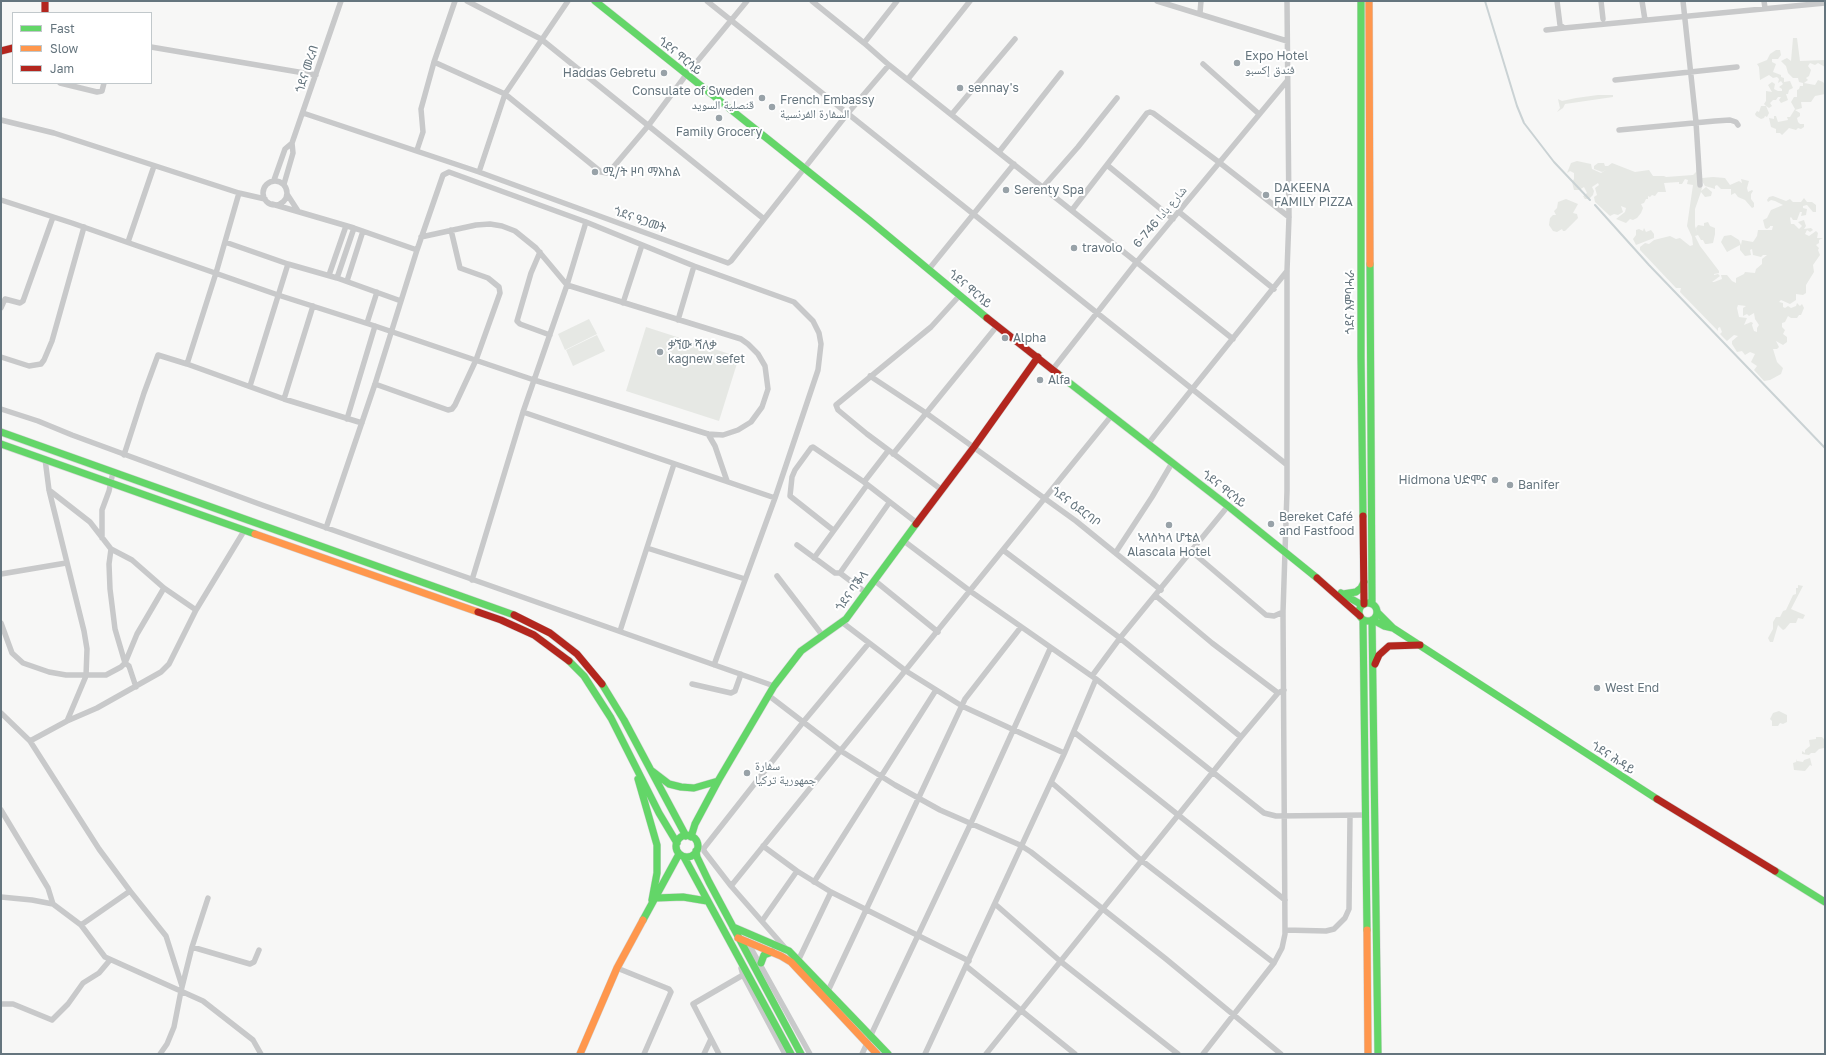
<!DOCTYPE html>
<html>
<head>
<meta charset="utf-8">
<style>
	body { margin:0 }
	#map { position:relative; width:1826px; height:1055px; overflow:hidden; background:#f7f7f6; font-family:"Golos Text",sans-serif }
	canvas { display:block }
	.frame { position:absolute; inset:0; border:2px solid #65757e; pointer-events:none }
	.legend { position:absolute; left:12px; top:12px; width:140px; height:72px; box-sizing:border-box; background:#fff; border:1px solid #c1c8cb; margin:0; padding:5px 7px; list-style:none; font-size:12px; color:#65757e }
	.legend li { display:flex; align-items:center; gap:8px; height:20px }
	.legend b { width:20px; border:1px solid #c1c8cb }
</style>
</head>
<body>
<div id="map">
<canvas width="1826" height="1055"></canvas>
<div class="frame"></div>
<ul class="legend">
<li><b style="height:5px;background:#63d668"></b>Fast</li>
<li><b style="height:5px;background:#ff974d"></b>Slow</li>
<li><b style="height:5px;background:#b3261e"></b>Jam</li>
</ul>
</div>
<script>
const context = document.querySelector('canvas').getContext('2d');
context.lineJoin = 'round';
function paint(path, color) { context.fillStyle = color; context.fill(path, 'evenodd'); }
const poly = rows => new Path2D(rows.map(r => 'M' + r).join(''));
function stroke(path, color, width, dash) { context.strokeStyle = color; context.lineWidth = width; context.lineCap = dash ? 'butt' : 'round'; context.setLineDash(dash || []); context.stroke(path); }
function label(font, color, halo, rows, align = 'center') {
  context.font = font + ' "Golos Text","Noto Naskh Arabic","Noto Sans Ethiopic",sans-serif'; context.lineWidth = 4; context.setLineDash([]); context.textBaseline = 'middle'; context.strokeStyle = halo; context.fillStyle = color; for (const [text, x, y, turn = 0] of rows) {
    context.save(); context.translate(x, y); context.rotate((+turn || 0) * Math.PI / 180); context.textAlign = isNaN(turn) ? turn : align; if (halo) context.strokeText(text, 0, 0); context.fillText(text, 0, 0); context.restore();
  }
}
const green = poly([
	[1793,38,1797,38,1800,61,1825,60,1825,67,1818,63,1815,65,1810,63,1808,66,1811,70,1809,76,1806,78,1808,80,1804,83,1815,85,1818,80,1823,82,1825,85,1825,94,1815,96,1811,102,1801,102,1802,108,1795,110,1800,113,1800,116,1797,118,1798,122,1800,124,1804,124,1804,127,1801,129,1798,128,1796,130,1789,128,1782,135,1780,133,1776,133,1776,129,1771,127,1769,118,1774,119,1774,116,1776,116,1778,122,1788,120,1787,117,1790,117,1795,109,1791,102,1794,97,1797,97,1797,90,1799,89,1800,86,1803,86,1803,83,1799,82,1798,78,1793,78,1788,73,1786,66,1781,61,1787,58,1791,61],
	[1776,50,1780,50,1781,55,1778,59,1772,59,1772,62,1776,64,1773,72,1781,75,1781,77,1784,78,1784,82,1790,81,1793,88,1789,90,1788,94,1786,94,1788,100,1781,103,1779,100,1781,97,1778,97,1776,100,1773,100,1770,103,1772,106,1769,108,1766,106,1769,113,1767,117,1765,116,1764,118,1761,119,1756,116,1755,114,1757,111,1759,112,1761,106,1766,106,1764,104,1766,101,1766,91,1772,92,1768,85,1772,82,1775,84,1774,89,1778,91,1782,91,1782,89,1779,87,1783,84,1781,81,1778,83,1779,79,1777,77,1773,78,1769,75,1760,80,1759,67,1757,64,1767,60,1770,54],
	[1598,95,1613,95,1613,97,1565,104,1563,108,1557,112,1560,108,1558,99,1562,101,1576,98],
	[1577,161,1591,164,1592,169,1601,173,1606,170,1602,172,1594,169,1594,166,1598,163,1604,163,1605,166,1608,166,1612,163,1635,172,1649,170,1653,176,1664,176,1666,177,1693,175,1696,172,1696,162,1702,188,1701,191,1706,187,1712,192,1711,196,1705,197,1701,192,1695,209,1695,226,1697,232,1696,228,1698,225,1704,226,1704,223,1708,222,1710,226,1715,228,1715,234,1713,243,1707,244,1705,244,1703,240,1701,240,1698,235,1695,236,1700,246,1719,271,1719,273,1714,274,1714,275,1718,274,1720,276,1712,282,1714,282,1722,279,1721,275,1727,275,1732,281,1736,283,1736,278,1744,274,1745,272,1755,273,1756,269,1762,264,1762,259,1767,255,1763,255,1761,257,1753,255,1752,249,1750,250,1751,255,1745,256,1740,250,1740,245,1727,252,1721,242,1724,236,1731,235,1739,240,1741,245,1742,240,1753,242,1757,236,1758,230,1772,230,1773,226,1770,226,1770,227,1767,229,1765,228,1763,220,1767,218,1771,210,1783,205,1775,201,1771,200,1768,202,1767,200,1769,197,1773,196,1786,201,1790,199,1793,202,1801,202,1804,198,1807,202,1812,202,1816,205,1816,212,1813,212,1807,205,1803,206,1803,208,1807,209,1806,215,1801,216,1802,212,1800,212,1797,220,1793,220,1791,217,1790,218,1791,224,1794,224,1799,229,1802,226,1798,222,1804,220,1806,226,1804,229,1811,228,1813,230,1810,232,1807,230,1805,234,1809,236,1816,231,1818,233,1817,238,1823,238,1819,240,1819,243,1816,245,1819,248,1818,250,1820,255,1813,265,1814,272,1806,285,1806,293,1803,295,1796,294,1796,300,1790,304,1781,300,1779,302,1783,303,1783,307,1785,308,1788,306,1791,308,1796,306,1797,303,1800,306,1802,304,1804,308,1801,315,1799,315,1797,318,1791,318,1788,316,1785,322,1782,323,1782,327,1785,330,1783,334,1787,337,1787,342,1783,345,1776,341,1779,347,1777,349,1773,349,1777,362,1783,368,1781,374,1770,380,1764,381,1754,370,1757,366,1751,362,1755,354,1750,352,1745,355,1742,351,1737,352,1732,344,1732,341,1738,336,1734,335,1727,341,1720,334,1722,332,1720,327,1718,328,1718,331,1680,292,1681,288,1676,288,1640,250,1640,247,1645,243,1649,244,1654,240,1670,236,1676,239,1680,238,1690,246,1693,245,1692,237,1687,226,1693,185,1687,184,1688,180,1685,179,1682,184,1679,184,1679,182,1664,183,1666,192,1658,192,1655,196,1652,195,1650,197,1648,196,1648,199,1646,199,1644,203,1641,204,1643,208,1641,213,1637,218,1633,220,1630,219,1626,223,1616,219,1625,212,1626,208,1621,206,1623,212,1618,215,1614,214,1610,216,1595,202,1594,197,1597,195,1595,188,1599,185,1598,183,1592,187,1594,191,1593,195,1589,199,1585,199,1583,196,1587,193,1584,187,1579,190,1574,190,1572,182,1574,179,1574,173,1570,171,1567,173,1571,163],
	[1738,305,1746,306,1743,308,1743,316,1747,314,1749,316,1754,313,1755,319,1759,325,1757,328,1757,332,1754,331,1752,325,1753,323,1751,322,1744,325,1747,318,1739,317,1737,308],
	[1713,177,1725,178,1730,185,1739,181,1742,183,1741,179,1749,181,1747,188,1748,192,1752,190,1753,191,1751,194,1751,199,1754,203,1754,207,1752,208,1745,200,1738,197,1735,193,1731,195,1731,189,1721,189,1717,185,1715,186,1715,189,1712,188,1705,186,1702,181,1702,178],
	[1566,199,1578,204,1573,213,1577,214,1578,218,1565,231,1563,231,1562,229,1557,232,1553,231,1549,225,1550,218,1553,215,1556,215,1554,211,1557,208,1558,202],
	[1644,228,1646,232,1651,230,1654,234,1654,238,1636,245,1633,239,1636,235,1636,230,1639,229,1643,231],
	[589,319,597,334,565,350,558,334],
	[646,327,739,357,719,421,626,391],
	[597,335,605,351,573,366,566,350],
	[1798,585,1803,586,1791,609,1805,615,1803,619,1798,618,1796,623,1790,623,1785,629,1783,630,1778,625,1773,642,1770,642,1768,638,1773,629,1773,622,1776,617,1780,617,1783,611,1786,610,1793,595,1796,594,1796,588,1798,588],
	[1779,711,1787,715,1787,722,1783,724,1780,723,1778,726,1772,726,1772,721,1770,719,1773,713],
	[1816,737,1822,737,1825,740,1824,748,1819,749,1815,753,1811,753,1809,755,1802,754,1802,751,1805,753,1805,750,1810,746,1809,740,1816,739],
	[1810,758,1812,766,1810,765,1805,771,1794,770,1793,763,1796,762,1797,759,1797,761,1803,762,1804,760]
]);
const stream = poly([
	[1485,1,1517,106,1524,123,1554,162,1590,200],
	[1595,205,1649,265,1825,448]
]);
const street = poly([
	[467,1,541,39,764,219],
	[707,1,1286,464],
	[812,1,864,43,889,65,1233,339],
	[1157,1,1287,41],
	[1557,1,1560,25,1564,28,1825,3],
	[1601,1,1603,19],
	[1642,1,1645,20],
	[1683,1,1696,122,1700,185],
	[1764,1,1765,8],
	[1200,13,1201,1],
	[1546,30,1564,28],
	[864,43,897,1],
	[151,47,316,75],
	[434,62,505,94,601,172,607,173,610,171,648,126,686,75,747,1],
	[1203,64,1259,114],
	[908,79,970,1],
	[1615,80,1737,67],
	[60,83,97,92,102,91,104,83],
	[303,113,479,172,728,263,731,261,848,113,889,65],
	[952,114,1015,39],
	[1,120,54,133,239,193,265,199],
	[1619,130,1715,121,1730,120,1736,122,1738,125],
	[417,150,423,132,421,109,434,62,455,1],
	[999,152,1061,73],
	[1107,165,1173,219],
	[479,172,505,94,568,1],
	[274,180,285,149,292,143],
	'263 193a12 12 0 1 1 24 0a12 12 0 1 1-24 0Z',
	[284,184,293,153,292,143,341,1],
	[1043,187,1078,147,1117,98],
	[287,194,298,211],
	[1,200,72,223,278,295,375,326,534,380,708,434,723,435,738,430,751,422,762,407,768,389,765,366,758,354,748,344,741,339,567,285,536,248,515,231,502,226,490,224,476,225,421,237],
	[272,204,354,228,417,250],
	[1072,210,1147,113,1150,112,1153,113,1220,163,1289,217],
	[1179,212,1274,289],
	[128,242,154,166],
	[225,242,288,264,337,278,401,301],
	[540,252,531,273,517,321,520,324,550,335],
	[694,266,794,302,813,321,819,333,821,344,818,370,775,498,714,665],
	[929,269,1014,164],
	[329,275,346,226],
	[337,278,354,228],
	[347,281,363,231],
	[623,303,642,245],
	[1,308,5,299,20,303,23,301,53,217],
	[367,323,377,292],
	[1,357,29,366,41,364,44,360,52,341,84,227],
	[187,364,216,273,239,193],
	[1053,369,1136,263,1287,81],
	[870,376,926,413,1076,521,1161,590],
	[375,384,448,410,452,409,455,405,476,360,500,293,499,287,488,278,460,268,451,230],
	[250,386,288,264],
	[284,399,313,306],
	[1,409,38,421,72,435,262,505,774,686],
	[523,412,775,498],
	[347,419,375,326],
	[708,434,715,446,727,481],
	[1148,444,1287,271],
	[893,454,997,326],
	[124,455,144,393,158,355,187,364,284,399,362,423],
	[45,459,49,490,84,631,87,649,86,676,67,721],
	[864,482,888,451],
	[49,490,90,522,111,549,132,560,164,588,196,610],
	[942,490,867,434,838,410,836,405,931,327,960,295],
	[326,528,375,384,417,250,443,175,449,172,586,222],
	[833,530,790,496,792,477,795,470,811,448,813,447,864,482,917,523],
	[102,538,102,510,109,491,113,472],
	[904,541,970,591,1096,679,1264,813,1276,816,1365,815],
	[797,545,835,573,840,573,865,592],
	[647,548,745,579],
	[111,549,109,564,110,589,115,629,125,663,129,666,136,687],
	[1003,550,1120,638,1241,737],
	[1191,551,1266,615,1274,616,1283,612],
	[1116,552,1152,497,1172,463],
	[814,558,867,485],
	[840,573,889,503],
	[1,574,66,563],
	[777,576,823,636],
	[472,580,523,412,567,285,586,222,694,266,678,320],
	[874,580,938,632],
	[1156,596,1212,643,1278,693],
	[1,623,12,653,23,663,49,672,66,675,106,675,121,667,125,663,137,634,164,588],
	[843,623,906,671,962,706,1064,753],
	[620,631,674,464],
	[1092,676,1120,638,1228,506],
	[692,684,731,693,735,691,741,674],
	[768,695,841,751,895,785,940,810,1020,845,1031,852,1166,959,1281,1054],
	[1,713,30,741,67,721,97,708,161,672,169,664,196,610,244,531],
	[1074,732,1285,900],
	[30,741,99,849,130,891],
	[1051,782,1141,860,1274,963],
	[1,810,48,888,53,904],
	[763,846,797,871,831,892,969,961],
	[814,882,936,690],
	[731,886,1112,415],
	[1,897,32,900,53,904,81,925,105,957,203,1001,253,1040,261,1054],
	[995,904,1060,961,1178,1054],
	[762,921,797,871],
	[81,925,130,891,166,936,182,986],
	[1285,930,1326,931,1334,929,1345,918,1349,909,1350,816],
	[747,941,810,1054],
	[192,947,250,964,254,962,259,950],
	[787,950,731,886,704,851,704,848,804,721,869,643],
	[798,961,831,892],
	[743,966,741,968,743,975,785,1054],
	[966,966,1075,1054],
	[617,968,669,989,671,992,644,1054],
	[828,991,965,699,1021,627],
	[1,1004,13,1004,52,1020,68,1004,83,983,99,973,110,960],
	[160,1054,167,1044,174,1027,181,991,192,947,208,898],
	[704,1054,711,1039],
	[719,1054,693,1004,743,975],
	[862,1054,971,823,1050,649],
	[925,1054,1065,752,1096,679],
	[986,1054,1241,737,1278,693,1284,690],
	[1203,1054,1274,963,1282,948,1285,934,1283,612,1287,491,1287,271,1289,217,1287,1]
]);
const fast = poly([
	[595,1,869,220,987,318],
	[1361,1,1361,357,1363,516],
	[1370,264,1372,604],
	[1058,374,1228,506,1317,578],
	[1,432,514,615],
	[1,444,255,534],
	[1341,593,1362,605],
	[1343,594,1356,592,1361,588,1364,582],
	'1359 612a9 9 0 1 1 18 0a9 9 0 1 1-18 0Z',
	[1377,612,1393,628],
	[1363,620,1367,930],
	[1372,620,1378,1054],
	[1373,620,1384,626,1393,628,1657,799],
	[569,661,584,676,611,718,659,813,677,843],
	[602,684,624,720,686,836],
	[652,771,669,784,681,787,694,788,718,781],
	[638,779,657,845,657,873,652,900],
	'676 846a11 11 0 1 1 22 0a11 11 0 1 1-22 0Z',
	[691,837,695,824,718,781,774,686,801,651,846,619,916,524],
	[696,851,697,857,709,882,801,1054],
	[684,857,791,1054],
	[1775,871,1825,902],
	[656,898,683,897,707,901],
	[643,920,679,854],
	[733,927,789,951,888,1054],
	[761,963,764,955,772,952]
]);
const slow = poly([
	[1369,1,1370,264],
	[255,534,478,612],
	[1367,930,1368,1054],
	[738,938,781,956,791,962,877,1054],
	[580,1054,617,968,643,920]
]);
const jam = poly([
	[45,1,45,13],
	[1,51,13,48],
	[987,318,1058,374],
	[1363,516,1364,604],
	[916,524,974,447,1038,357],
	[1317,578,1360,616],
	[478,612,501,620,534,635,569,661],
	[514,615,550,633,577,654,602,684],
	[1375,664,1379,655,1389,646,1420,645],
	[1657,799,1775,871]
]);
const markers = [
	[1237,63,4,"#98a2a8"],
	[664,73,4,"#98a2a8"],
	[960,88,4,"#98a2a8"],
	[762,98,4,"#98a2a8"],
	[772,107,4,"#98a2a8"],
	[719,118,4,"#98a2a8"],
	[595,172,4,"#98a2a8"],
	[1006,190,4,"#98a2a8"],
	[1266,195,4,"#98a2a8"],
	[1074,248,4,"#98a2a8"],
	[1005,338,4,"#98a2a8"],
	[660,352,4,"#98a2a8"],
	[1040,380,4,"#98a2a8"],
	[1495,480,4,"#98a2a8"],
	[1510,485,4,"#98a2a8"],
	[1271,524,4,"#98a2a8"],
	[1169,525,4,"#98a2a8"],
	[1597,688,4,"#98a2a8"],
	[747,773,4,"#98a2a8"]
];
const streetNames = [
	["ጎደና ዋርሳይ",680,56,39],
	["ጎደና መረብ",307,69,-72],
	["شارع بادا 746-6",1160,217,-50],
	["ጎደና ዓጋመት",640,220,20],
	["ጎደና ዋርሳይ",970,289,40],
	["ጎደና እምባሓራ",1350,302,-90],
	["ጎደና ዋርሳይ",1224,489,38],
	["ጎደና ዕደርባቦ",1076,507,37],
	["ጎደና ባቕላ",852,591,-54],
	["ጎደና ሕዳይ",1613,758,33]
];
const poiNames = [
	["Expo Hotel",1245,56],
	["فندق إكسبو",1245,70],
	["Haddas Gebretu",656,73,"right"],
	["sennay's",968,88],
	["Consulate of Sweden",754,91,"right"],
	["قنصلية السويد",754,105,"right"],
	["French Embassy",780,100],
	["السفارة الفرنسية",780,114],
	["Family Grocery",719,132,"center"],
	["ሚ/ት ዞባ ማእከል",603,172],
	["DAKEENA",1274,188],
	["FAMILY PIZZA",1274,202],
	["Serenty Spa",1014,190],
	["travolo",1082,248],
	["Alpha",1013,338],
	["ቃኘው ሻለቃ",668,345],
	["kagnew sefet",668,359],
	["Alfa",1048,380],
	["Hidmona ህድሞና",1487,480,"right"],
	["Banifer",1518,485],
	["Bereket Café",1279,517],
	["and Fastfood",1279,531],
	["ኣላስካላ ሆቴል",1169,538,"center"],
	["Alascala Hotel",1169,552,"center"],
	["West End",1605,688],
	["سفارة",755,766],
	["جمهورية تركيا",755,780]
];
paint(green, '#e6e8e4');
stroke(stream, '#cad2d4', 2);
stroke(fast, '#d3d4d4', 8);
stroke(slow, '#d3d4d4', 8);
stroke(jam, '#d3d4d4', 8);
stroke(street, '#c8c9ca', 5.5);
stroke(fast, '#63d668', 7);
stroke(slow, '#ff974d', 7);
stroke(jam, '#b3261e', 7);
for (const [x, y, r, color] of markers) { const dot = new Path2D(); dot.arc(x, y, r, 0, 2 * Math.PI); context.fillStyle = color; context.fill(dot); stroke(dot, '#fff', 1.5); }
label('12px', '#65757e', '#fff', streetNames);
label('12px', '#65757e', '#fff', poiNames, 'left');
</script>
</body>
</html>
